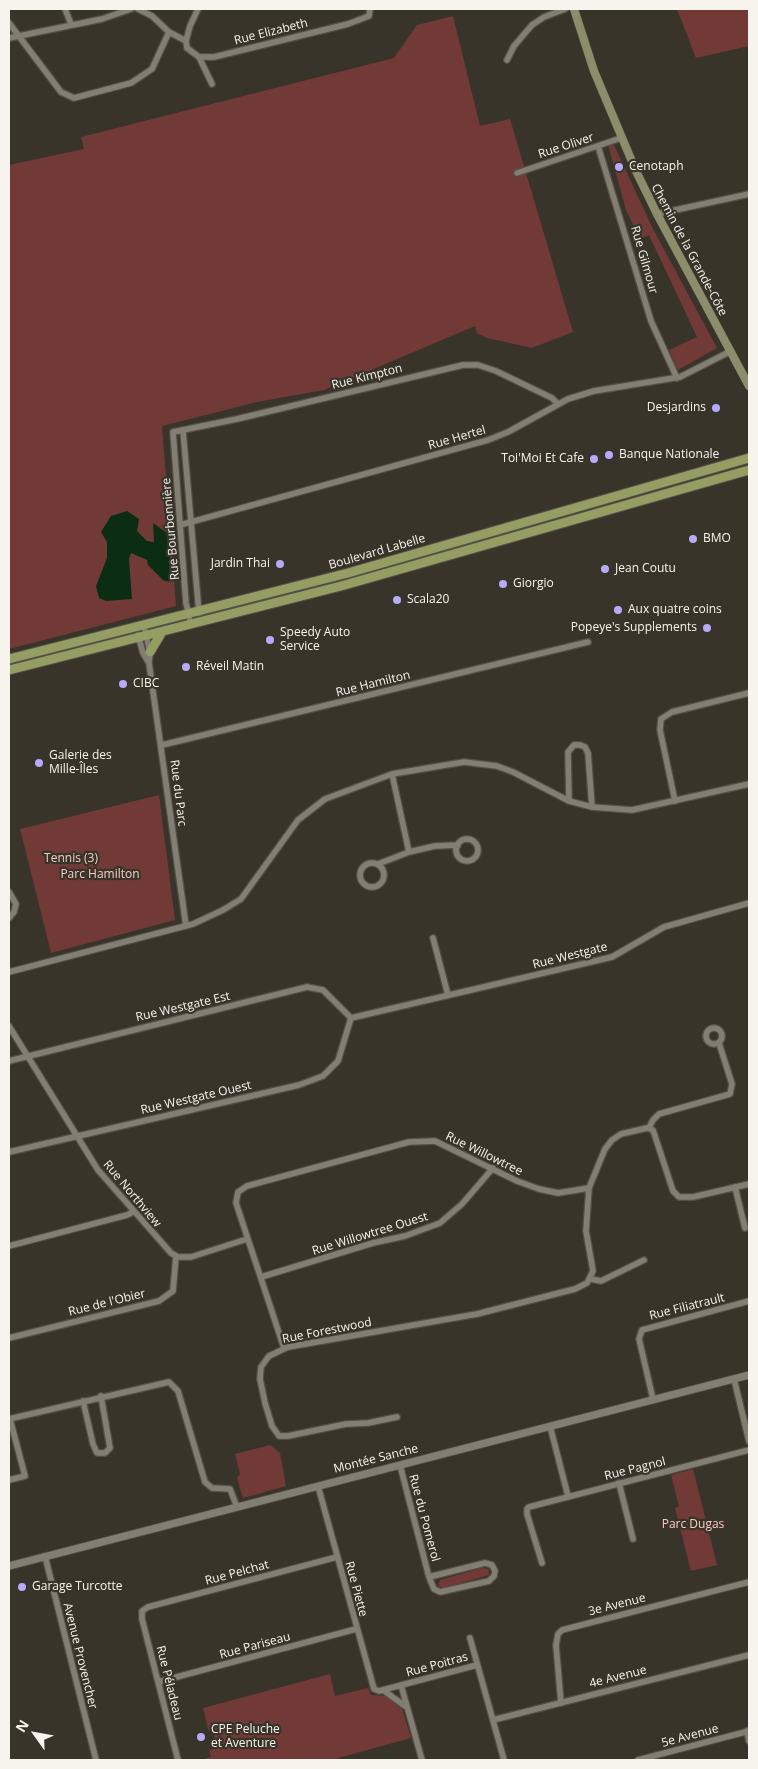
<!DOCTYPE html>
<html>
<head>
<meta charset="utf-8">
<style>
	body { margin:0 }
	#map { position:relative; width:758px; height:1769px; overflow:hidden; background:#39342a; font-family:"Open Sans",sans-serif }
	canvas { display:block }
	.frame { position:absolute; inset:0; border:10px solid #f7f4ed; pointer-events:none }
	.north { position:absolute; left:10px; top:1709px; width:50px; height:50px; -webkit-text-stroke:4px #39342a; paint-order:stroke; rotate:302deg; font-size:14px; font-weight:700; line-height:20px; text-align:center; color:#f7f4ed }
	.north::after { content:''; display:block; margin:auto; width:18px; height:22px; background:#f7f4ed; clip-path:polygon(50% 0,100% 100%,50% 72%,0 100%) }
</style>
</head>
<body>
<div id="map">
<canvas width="758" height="1769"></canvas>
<div class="frame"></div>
<div class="north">N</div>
</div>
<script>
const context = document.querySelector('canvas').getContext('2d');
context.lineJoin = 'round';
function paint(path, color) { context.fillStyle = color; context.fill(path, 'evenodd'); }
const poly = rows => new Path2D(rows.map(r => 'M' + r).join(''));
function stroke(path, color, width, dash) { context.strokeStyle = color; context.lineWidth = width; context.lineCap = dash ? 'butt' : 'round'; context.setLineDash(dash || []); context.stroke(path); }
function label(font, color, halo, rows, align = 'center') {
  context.font = font + ' "Open Sans",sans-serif'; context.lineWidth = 4.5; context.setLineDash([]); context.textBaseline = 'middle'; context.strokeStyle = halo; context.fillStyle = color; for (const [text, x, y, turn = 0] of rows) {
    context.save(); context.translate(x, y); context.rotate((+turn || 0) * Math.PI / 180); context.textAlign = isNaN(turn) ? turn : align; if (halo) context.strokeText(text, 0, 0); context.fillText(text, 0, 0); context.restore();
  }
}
const green = poly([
	[677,9,749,9,749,46,696,58],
	[453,16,480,126,510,119,573,332,532,348,487,338,477,333,475,326,324,390,257,402,162,426,176,606,9,649,9,165,84,149,81,137,394,58,417,25],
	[608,145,614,145,653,229,717,348,678,370,669,350,697,337,649,235,640,239,626,210],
	[159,795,175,920,51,953,20,829],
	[270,1445,280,1453,286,1486,243,1498,237,1478,240,1474,235,1454],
	[693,1469,717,1565,691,1571,675,1508,679,1506,671,1475],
	[482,1568,489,1569,489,1575,443,1588,438,1586,440,1580],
	[330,1674,335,1696,368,1688,371,1695,388,1696,401,1705,411,1738,331,1760,201,1760,211,1757,209,1748,211,1750,217,1748,213,1732,211,1733,208,1729,203,1708]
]);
const water = poly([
	[127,511,139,519,137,531,147,541,154,542,153,523,171,536,169,582,163,580,148,565,147,560,131,553,129,559,132,599,106,601,99,598,96,586,107,558,107,542,101,532,111,516]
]);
const minor = poly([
	[65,9,71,24],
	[138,9,152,16,169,32,186,41],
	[198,9,190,26,186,41,187,48,199,57,214,57,348,24,369,16,370,9],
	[9,23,61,92,74,98,131,83,152,69,169,32],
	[9,38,102,19,131,9],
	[199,57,212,84],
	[507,60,514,46,532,25,544,17,565,9],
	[598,146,651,321,677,378],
	[517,173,621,138],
	[657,214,749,194],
	[183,431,199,613],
	[180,525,488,440,508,432,568,399,594,391,680,377,731,351],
	[191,625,186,603,173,432,237,419,463,365,478,365,496,371,552,398,558,404],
	[144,626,150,652,149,663,186,926],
	[138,635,143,653,149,663],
	[162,745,588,642],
	[392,774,409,852],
	[569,801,568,752,574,745,580,745,585,747,588,753,592,807],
	[675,801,660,730,661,719,672,712,749,693],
	'456 850a11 11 0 1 1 22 0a11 11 0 1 1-22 0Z',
	'360 875a12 12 0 1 1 24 0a12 12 0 1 1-24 0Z',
	[378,864,409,852,435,846,458,845],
	[9,892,16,904,14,912,9,918],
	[433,938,448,995],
	[9,972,193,924,223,910,241,899,298,820,325,799,392,774,464,762,497,766,513,772,569,801,592,807,632,810,749,784],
	[351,1018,612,957,664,927,749,903],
	[9,1026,98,1170,171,1253,178,1257,191,1257,247,1239],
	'706 1036a8 8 0 1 1 16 0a8 8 0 1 1-16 0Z',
	[9,1061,307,987,323,990,351,1018],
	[649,1128,653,1120,659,1114,730,1094,732,1084,719,1043],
	[9,1152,299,1085,323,1076,338,1061,351,1018],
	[735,1187,745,1228],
	[9,1246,127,1215,133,1212],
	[261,1277,373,1243,405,1236,440,1223,462,1204,493,1168],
	[591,1279,601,1281,644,1260],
	[9,1338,159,1301,173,1291,176,1256],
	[284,1348,236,1203,238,1192,247,1186,409,1142,435,1141,517,1181,539,1189,558,1193,589,1188],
	[734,1379,749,1441],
	[653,1399,639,1339,642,1330,749,1301],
	[83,1401,93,1444,97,1453,105,1453,110,1448,101,1396],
	[397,1417,368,1423,346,1424,288,1436,279,1436,272,1426,265,1403,260,1379,261,1367,269,1356,288,1347,477,1314,575,1289,587,1283,593,1271,586,1231,589,1188,605,1149,612,1140,621,1134,647,1128,653,1130,673,1191,679,1197,693,1197,749,1184],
	[9,1419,169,1382,178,1391,205,1482,212,1488,230,1489,237,1507],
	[550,1426,568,1496],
	[400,1465,429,1577,434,1589,440,1592,489,1581,494,1576,495,1571,492,1565,485,1563,429,1577],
	[9,1480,25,1476,10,1419],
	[619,1483,633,1539],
	[318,1486,374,1689,379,1691,477,1665],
	[45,1556,96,1760],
	[542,1563,527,1514,527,1509,529,1507,749,1450],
	[470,1638,504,1760],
	[158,1682,356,1629],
	[401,1685,422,1760],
	[383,1690,405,1706],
	[561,1703,556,1645,558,1634,562,1630,749,1582],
	[493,1720,749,1655],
	[747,1731,749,1741],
	[178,1760,142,1619,142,1611,148,1607,337,1557],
	[638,1760,749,1731]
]);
const tertiary = poly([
	[9,1566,749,1375]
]);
const secondary = poly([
	[574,9,594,71,636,171,657,214,749,386]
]);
const primary = poly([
	[150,652,162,632],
	[9,659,348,573,749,458],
	[9,670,341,586,749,470]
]);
const markers = [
	[619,167,5,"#b7abf7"],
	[716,408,5,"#b7abf7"],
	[609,455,5,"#b7abf7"],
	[594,459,5,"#b7abf7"],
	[693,539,5,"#b7abf7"],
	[280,564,5,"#b7abf7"],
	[605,569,5,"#b7abf7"],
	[503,584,5,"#b7abf7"],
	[397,600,5,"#b7abf7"],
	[618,610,5,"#b7abf7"],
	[707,628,5,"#b7abf7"],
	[270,640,5,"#b7abf7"],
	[186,667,5,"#b7abf7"],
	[123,684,5,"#b7abf7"],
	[39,763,5,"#b7abf7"],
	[22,1587,5,"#b7abf7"],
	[201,1737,5,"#b7abf7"]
];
const streetNames = [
	["Rue Elizabeth",271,32,-14],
	["Rue Oliver",566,146,-18],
	["Chemin de la Grande-Côte",689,250,62],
	["Rue Gilmour",644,260,74],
	["Rue Kimpton",367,377,-14],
	["Rue Hertel",457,438,-16],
	["Rue Bourbonnière",171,529,-95],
	["Boulevard Labelle",377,552,-16],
	["Rue Hamilton",373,684,-14],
	["Rue du Parc",178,793,83],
	["Rue Westgate",570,956,-14],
	["Rue Westgate Est",183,1007,-13],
	["Rue Westgate Ouest",196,1098,-13],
	["Rue Willowtree",484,1154,26],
	["Rue Northview",132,1194,50],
	["Rue Willowtree Ouest",370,1234,-17],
	["Rue de l'Obier",107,1303,-14],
	["Rue Filiatrault",687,1307,-14],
	["Rue Forestwood",327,1331,-11],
	["Montée Sanche",376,1459,-14],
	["Rue Pagnol",635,1469,-14],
	["Rue du Pomerol",424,1518,75],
	["Rue Pelchat",237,1573,-15],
	["Rue Piette",356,1589,75],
	["3e Avenue",617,1605,-14],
	["Rue Pariseau",255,1646,-15],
	["Avenue Provencher",80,1656,76],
	["Rue Poitras",437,1665,-15],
	["4e Avenue",618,1677,-14],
	["Rue Péladeau",169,1683,76],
	["5e Avenue",690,1736,-15]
];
const poiNames = [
	["Cenotaph",629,167],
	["Desjardins",706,408,"right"],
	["Banque Nationale",619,455],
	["Toi'Moi Et Cafe",584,459,"right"],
	["BMO",703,539],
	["Jardin Thai",270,564,"right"],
	["Jean Coutu",615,569],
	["Giorgio",513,584],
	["Scala20",407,600],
	["Aux quatre coins",628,610],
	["Popeye's Supplements",697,628,"right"],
	["Speedy Auto",280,633],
	["Service",280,647],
	["Réveil Matin",196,667],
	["CIBC",133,684],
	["Galerie des",49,756],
	["Mille-Îles",49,770],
	["Garage Turcotte",32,1587],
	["CPE Peluche",211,1730],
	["et Aventure",211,1744]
];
const parkNames = [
	["Tennis (3)",71,859],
	["Parc Hamilton",100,875],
	["Parc Dugas",693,1525]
];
paint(green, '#713a37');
paint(water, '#0a2d14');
stroke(minor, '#545047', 8);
stroke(tertiary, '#545047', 9);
stroke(secondary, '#545047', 9);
stroke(primary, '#545047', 11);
stroke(minor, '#837e72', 5.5);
stroke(tertiary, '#837e72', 7);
stroke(secondary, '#8c8d6a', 8);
stroke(primary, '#949d62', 9);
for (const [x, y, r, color] of markers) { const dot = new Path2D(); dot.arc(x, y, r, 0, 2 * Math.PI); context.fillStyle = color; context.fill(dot); stroke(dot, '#39342a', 2); }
label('12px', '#f7f4ed', '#39342a', streetNames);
label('12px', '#f7f4ed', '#39342a', poiNames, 'left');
label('12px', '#f8cac6', '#39342a', parkNames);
</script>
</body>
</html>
